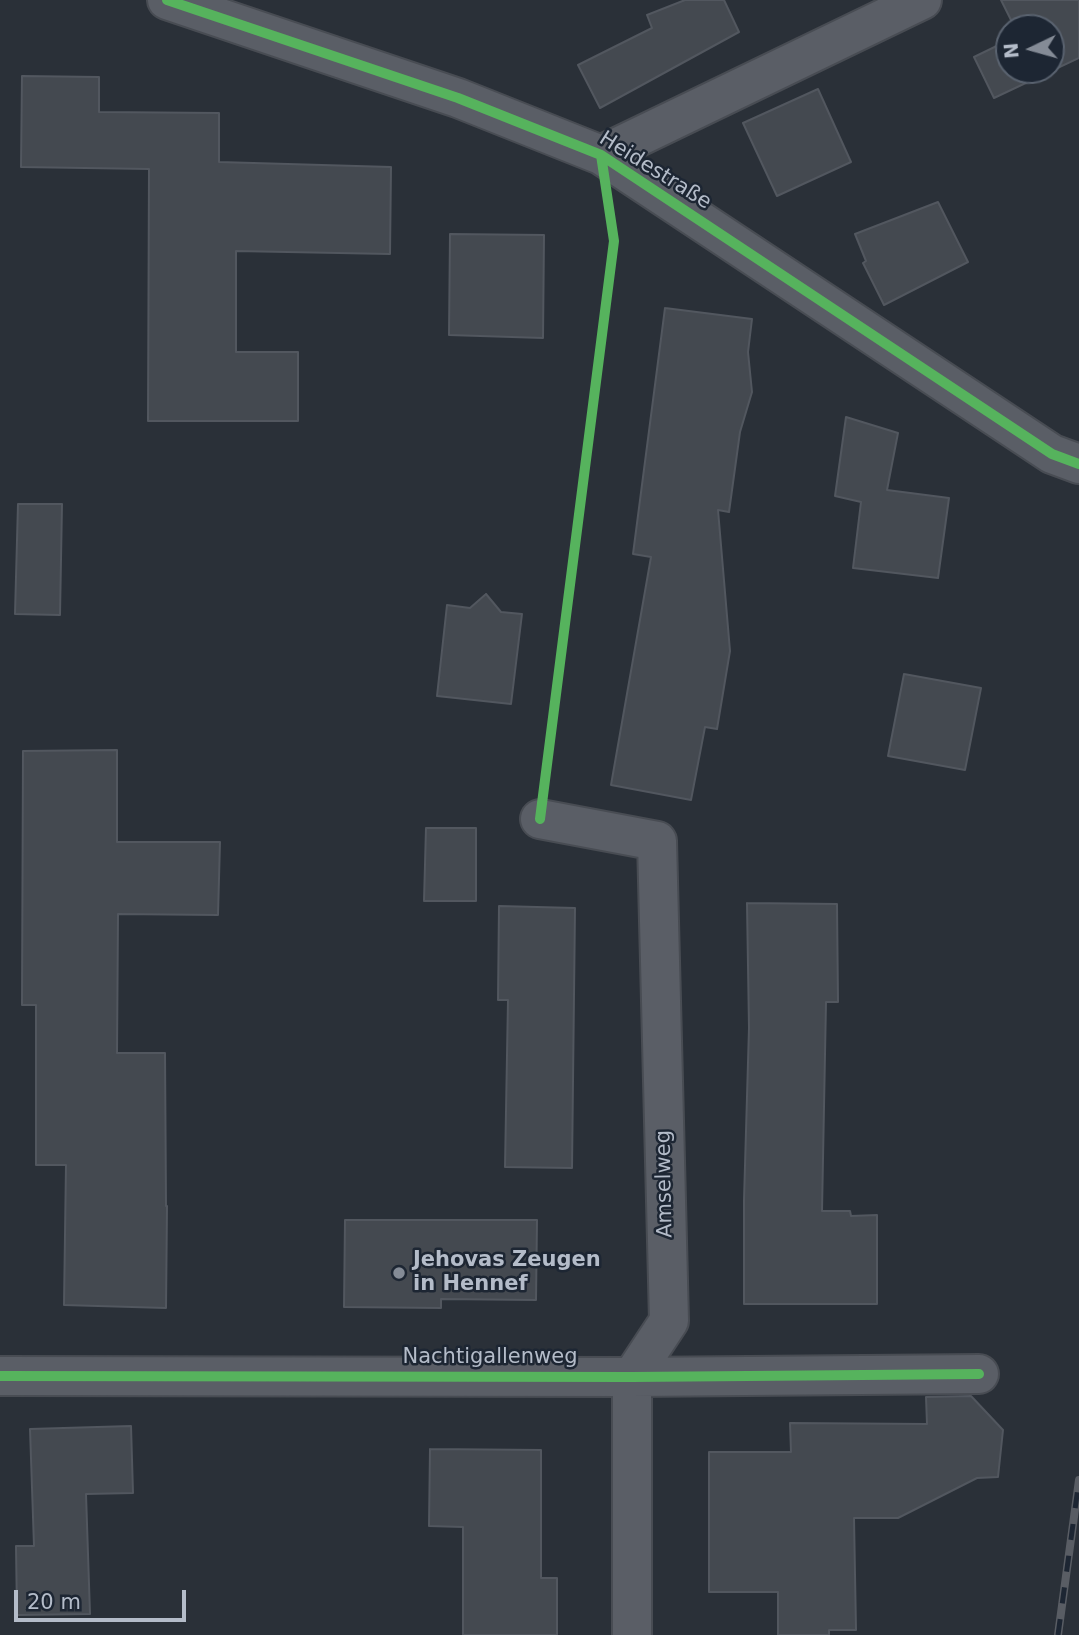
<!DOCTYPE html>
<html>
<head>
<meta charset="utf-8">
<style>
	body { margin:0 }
	#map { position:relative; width:1079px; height:1635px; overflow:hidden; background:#2a3038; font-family:"DejaVu Sans",sans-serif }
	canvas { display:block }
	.north { position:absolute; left:995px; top:14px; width:70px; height:70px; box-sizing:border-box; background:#1d2633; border:2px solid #59626f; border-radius:50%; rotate:265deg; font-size:19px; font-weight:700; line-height:28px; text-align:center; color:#b4bcc9 }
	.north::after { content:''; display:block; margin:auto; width:24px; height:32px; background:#848b96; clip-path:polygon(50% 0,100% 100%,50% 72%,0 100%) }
	.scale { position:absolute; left:14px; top:1590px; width:172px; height:32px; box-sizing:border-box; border:4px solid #b4bcc9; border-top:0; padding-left:9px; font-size:21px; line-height:24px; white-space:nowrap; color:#b4bcc9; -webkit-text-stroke:5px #1d2633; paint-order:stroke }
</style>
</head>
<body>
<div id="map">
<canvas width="1079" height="1635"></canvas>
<div class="north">N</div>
<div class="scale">20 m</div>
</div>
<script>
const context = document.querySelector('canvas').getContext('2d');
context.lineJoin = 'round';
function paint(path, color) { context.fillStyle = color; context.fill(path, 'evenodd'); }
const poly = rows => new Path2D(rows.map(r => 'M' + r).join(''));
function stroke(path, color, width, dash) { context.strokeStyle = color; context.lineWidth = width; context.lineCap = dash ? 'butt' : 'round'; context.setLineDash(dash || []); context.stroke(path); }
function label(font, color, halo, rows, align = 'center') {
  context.font = font + ' "DejaVu Sans",sans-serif'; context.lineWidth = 5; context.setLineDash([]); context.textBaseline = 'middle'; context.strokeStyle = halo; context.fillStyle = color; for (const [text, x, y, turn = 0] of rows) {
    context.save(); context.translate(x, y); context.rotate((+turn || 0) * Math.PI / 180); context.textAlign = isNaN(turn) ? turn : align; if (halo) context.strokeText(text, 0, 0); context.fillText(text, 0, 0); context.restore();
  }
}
const building = poly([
	[685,0,724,0,739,32,600,108,578,65,652,28,647,15,685,0],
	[1001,0,1079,0,1079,58,994,98,974,57,1009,40,1009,70,1051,70,1051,28,1015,28,1001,0],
	[22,76,99,77,99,112,219,113,219,162,391,167,390,254,236,251,236,352,298,352,298,421,148,421,149,169,21,167,22,76],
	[818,89,851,162,777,196,743,123,818,89],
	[938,202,968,262,884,305,863,263,866,261,855,234,938,202],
	[450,234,544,235,543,338,449,335,450,234],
	[665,308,752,319,748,352,752,392,740,432,729,512,718,510,730,651,717,729,705,727,691,800,611,785,651,557,633,554,665,308],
	[846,417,898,433,887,490,949,498,938,578,853,568,861,502,835,496,846,417],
	[18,504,62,504,60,615,15,614,18,504],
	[486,594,501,612,522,614,511,704,437,696,447,605,470,608,486,594],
	[904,674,981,688,965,770,888,756,904,674],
	[117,750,117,842,220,842,218,915,118,914,117,1053,165,1053,166,1206,167,1206,166,1308,64,1305,66,1165,36,1165,36,1005,22,1005,23,751,117,750],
	[426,828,476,828,476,901,424,901,426,828],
	[747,903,837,904,838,1002,826,1002,822,1211,850,1211,851,1216,877,1215,877,1304,744,1304,744,1200,749,1028,747,903],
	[499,906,575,908,572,1168,505,1167,508,1000,498,1000,499,906],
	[345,1220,537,1220,536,1300,441,1299,441,1308,344,1307,345,1220],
	[971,1396,1003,1430,998,1477,977,1478,898,1518,854,1518,856,1630,829,1630,829,1635,778,1635,778,1592,709,1592,709,1452,791,1452,790,1423,927,1424,926,1397,971,1396],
	[131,1426,133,1493,86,1494,90,1614,17,1615,16,1546,34,1546,30,1429,131,1426],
	[430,1449,541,1450,541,1578,557,1578,557,1635,463,1635,463,1527,429,1526,430,1449]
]);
const minor = poly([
	[167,0,458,98,601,155,1052,454,1079,464],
	[601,155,922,0],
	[540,819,657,841,669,1321,632,1377,632,1635],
	[0,1376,632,1377,979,1374]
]);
const rail = poly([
	[1058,1635,1079,1480]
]);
const cycleway = poly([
	[167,0,458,98,601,155,1052,454,1079,464],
	[540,819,614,241,601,155],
	[0,1376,632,1377,979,1374]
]);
const markers = [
	[399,1273,7,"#848b96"]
];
const streetNames = [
	["Heidestraße",655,171,32],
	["Amselweg",665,1184,-91],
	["Nachtigallenweg",490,1358]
];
const poiNames = [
	["Jehovas Zeugen",413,1261],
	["in Hennef",413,1285]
];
paint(building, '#444950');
stroke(building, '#52575f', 2);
stroke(minor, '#484c53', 42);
stroke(minor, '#5a5e66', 38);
stroke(rail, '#595d64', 8);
stroke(rail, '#1d2633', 5, [16]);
stroke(cycleway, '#56b35d', 10);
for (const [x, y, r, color] of markers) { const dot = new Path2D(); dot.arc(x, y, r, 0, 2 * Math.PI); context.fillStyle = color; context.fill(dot); stroke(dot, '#1d2633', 2.5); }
label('21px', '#b4bcc9', '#1d2633', streetNames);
label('bold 21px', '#b4bcc9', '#1d2633', poiNames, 'left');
</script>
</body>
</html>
